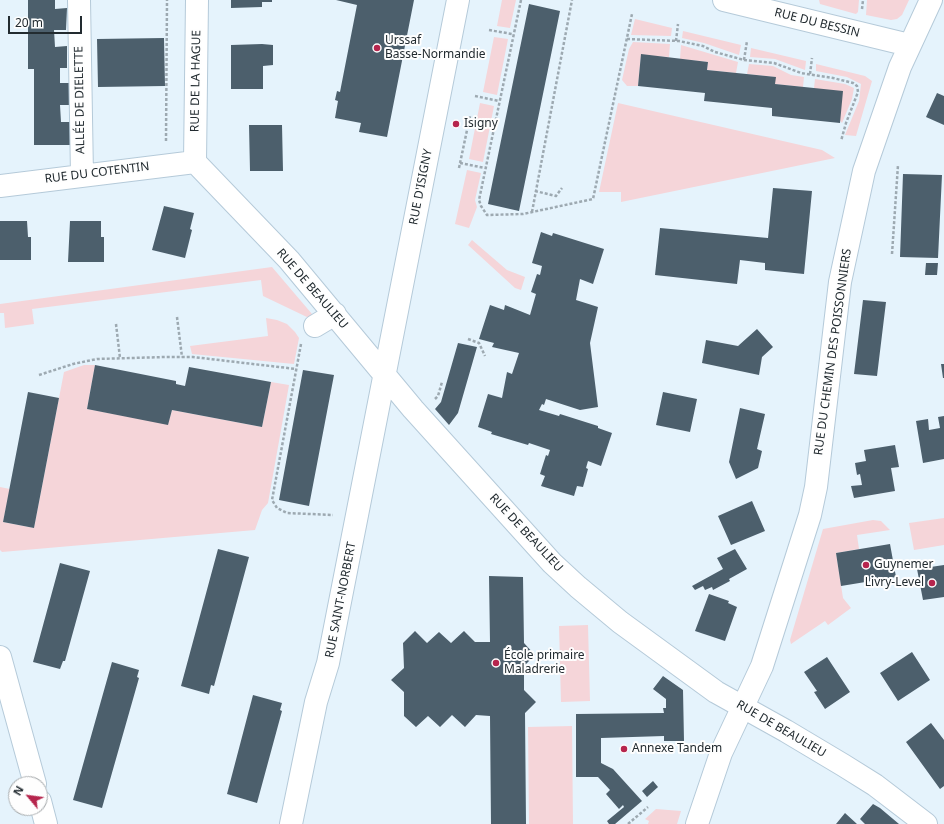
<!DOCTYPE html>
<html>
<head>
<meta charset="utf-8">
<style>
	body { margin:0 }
	#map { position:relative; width:944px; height:824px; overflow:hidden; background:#e5f3fc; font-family:"Noto Sans",sans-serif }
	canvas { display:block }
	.north { position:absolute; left:8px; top:776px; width:40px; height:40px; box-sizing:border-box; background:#fefefe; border:1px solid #a6aaac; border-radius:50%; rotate:299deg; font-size:11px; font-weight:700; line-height:16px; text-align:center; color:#222b30 }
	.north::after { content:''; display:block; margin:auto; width:14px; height:18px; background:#b6254d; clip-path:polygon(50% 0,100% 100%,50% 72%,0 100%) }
	.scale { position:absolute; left:8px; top:16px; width:74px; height:18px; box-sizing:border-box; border:2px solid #222b30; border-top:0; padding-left:5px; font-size:12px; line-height:14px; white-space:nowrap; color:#222b30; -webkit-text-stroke:3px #fefefe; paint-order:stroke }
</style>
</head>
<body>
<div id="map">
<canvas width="944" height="824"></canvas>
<div class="north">N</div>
<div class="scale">20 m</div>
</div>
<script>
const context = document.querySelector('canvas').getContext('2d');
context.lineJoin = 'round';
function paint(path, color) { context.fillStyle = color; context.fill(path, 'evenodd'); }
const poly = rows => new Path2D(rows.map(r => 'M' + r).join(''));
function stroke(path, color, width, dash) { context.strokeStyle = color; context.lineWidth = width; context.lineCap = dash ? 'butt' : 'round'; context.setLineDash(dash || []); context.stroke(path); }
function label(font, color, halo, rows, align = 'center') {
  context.font = font + ' "Noto Sans",sans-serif'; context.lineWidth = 4; context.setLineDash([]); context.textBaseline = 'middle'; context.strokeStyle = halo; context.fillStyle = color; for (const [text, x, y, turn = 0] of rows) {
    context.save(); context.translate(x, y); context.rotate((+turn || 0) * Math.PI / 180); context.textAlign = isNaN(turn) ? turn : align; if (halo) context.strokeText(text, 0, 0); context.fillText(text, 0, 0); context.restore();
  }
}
const green = poly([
	[502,0,516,0,510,28,497,26],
	[819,0,859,0,858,12,856,14,820,4],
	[867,0,909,0,902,15,897,19,891,20,866,15],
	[635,19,672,28,671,36,631,35],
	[683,31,741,45,739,55,704,43,682,38],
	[494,37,508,39,497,95,483,92],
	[633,42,670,44,669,57,641,55,638,86,627,86,622,80,629,49],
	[681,45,738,62,736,73,707,70,708,62,680,59],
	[751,48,806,61,805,70,775,59,750,57],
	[749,64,773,66,791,75,804,77,803,87,775,84,775,77,747,74],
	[816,64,865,76,872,81,856,136,845,135,859,101,861,84,847,77,816,71],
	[815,79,845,84,854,88,852,99,842,123,814,88],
	[480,103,494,106,483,162,469,159],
	[618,103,822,150,835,158,621,202,621,192,599,192],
	[467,170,481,173,475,200,477,207,469,228,455,224],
	[472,240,507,270,525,277,521,290,515,288,468,245],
	[272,267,312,314,309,318,263,296,261,280,32,309,34,324,5,328,4,313,0,313,0,304],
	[266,318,277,320,287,324,295,332,299,338,294,364,192,354,190,346,268,336],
	[84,365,95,365,87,409,168,424,172,410,262,427,271,382,289,385,268,503,262,510,255,530,2,552,0,550,0,487,10,489,3,522,34,528,64,372],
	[944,518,944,545,914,550,909,523],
	[873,520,881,521,890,530,857,535,859,549,836,553,843,598,851,608,828,625,825,621,791,644,790,640,823,529],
	[588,625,590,701,561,702,559,626],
	[572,726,573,824,529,824,528,727],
	[656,809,681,811,677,824,648,824,649,821,645,819]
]);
const building = poly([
	[28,0,55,0,55,9,67,8,66,30,54,30,55,47,67,46,67,68,60,68,60,83,71,83,71,105,60,105,61,122,71,122,72,145,34,145,34,69,28,69],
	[231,0,272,0,272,2,262,2,262,7,231,8],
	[336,0,414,0,387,137,359,132,361,123,335,118,338,101,335,100,337,91,340,92,357,5],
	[529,4,560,11,519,211,488,204],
	[164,38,165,86,98,87,97,39],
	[262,44,273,45,273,65,263,66,263,89,231,89,231,45],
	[641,54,708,62,707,70,776,77,775,84,843,91,840,123,772,116,772,108,704,101,705,93,638,86],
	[937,93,944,96,944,125,926,117],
	[249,125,282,125,283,171,250,171],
	[903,174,942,175,938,258,900,257],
	[773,188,812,191,804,274,765,270,765,263,740,260,737,284,655,275,660,228,768,238],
	[164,206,194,213,190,229,192,230,185,258,152,250],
	[0,221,27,221,28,237,31,237,31,260,0,260],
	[70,221,101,221,101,237,104,237,104,262,68,262],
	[541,232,552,236,553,233,604,249,593,284,580,279,576,300,598,307,590,343,598,407,580,410,546,399,544,405,542,404,539,410,559,416,560,414,598,426,598,428,612,433,601,466,588,461,586,468,588,469,583,487,577,486,574,496,541,486,545,476,540,474,546,455,548,456,550,450,529,443,528,445,491,434,492,432,478,427,488,394,502,398,507,372,512,374,519,353,492,347,494,343,479,339,490,305,504,310,505,305,530,315,536,294,531,292,537,274,540,275,542,266,532,263],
	[926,263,938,263,937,275,925,275],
	[863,300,886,302,877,376,854,374],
	[757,329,773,347,762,357,759,375,702,363,706,340,738,346],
	[458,343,477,347,458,413,449,425,435,409,441,402],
	[941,364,944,364,944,378,943,378],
	[95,365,176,381,176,384,185,386,189,367,271,382,262,427,172,410,168,425,87,409],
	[303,370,334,375,309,506,279,500],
	[28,392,59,398,34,528,3,522],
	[663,392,697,399,690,432,656,425],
	[740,408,765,414,757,449,762,451,758,468,736,479,729,462],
	[944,416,944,459,923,463,916,421,928,419,929,430,940,428,938,417],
	[895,445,899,467,891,468,895,491,854,498,851,486,862,485,860,474,857,475,855,463,866,461,864,450],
	[752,501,765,531,731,545,718,516],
	[890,544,896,577,841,586,836,553],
	[218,549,249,557,214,686,211,685,209,694,181,686],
	[735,549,747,569,729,579,730,581,713,590,712,587,705,590,703,586,695,590,692,586,723,569,717,558],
	[60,563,90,571,65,661,63,661,60,669,33,662],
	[944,565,944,597,923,600,917,569],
	[489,576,523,577,524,643,535,655,524,666,524,690,536,702,525,713,526,824,491,824,490,716,476,715,465,727,452,715,440,727,428,716,416,727,404,716,404,692,391,680,404,668,403,643,415,631,427,643,439,632,451,643,464,631,475,642,490,642],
	[709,594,729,601,728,603,737,607,725,641,695,631],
	[912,652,930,680,898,701,880,673],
	[827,657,850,692,825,709,814,692,817,691,804,672],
	[112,662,139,670,137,677,139,678,102,808,73,800],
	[663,676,683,690,684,741,664,741,664,736,601,738,601,763,613,769,642,801,615,824,609,824,607,821,624,807,623,805,619,809,606,794,610,790,598,777,576,777,576,714,664,713,663,708,666,708,666,699,653,689],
	[253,695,282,703,280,710,282,711,257,803,227,794],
	[931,723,944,740,944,786,940,789,906,742],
	[653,781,658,787,647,797,642,791],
	[873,804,880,808,899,824,865,824,860,819],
	[845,813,857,824,836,824]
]);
const path = poly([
	[521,0,479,200,481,206,487,215,523,214,593,199,632,14],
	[862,9,863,0],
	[489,30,512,34],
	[627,39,679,41,703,46,715,52,744,60,774,63,801,73,833,78,853,83,857,86,858,92,846,123,841,141],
	[676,41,678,24],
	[744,60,747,41],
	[810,74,812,58],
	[475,96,499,101],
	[166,141,167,0],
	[460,163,485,168],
	[459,168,470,116],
	[535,191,556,196,562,188],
	[532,212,572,0],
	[892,254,898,165],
	[177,317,182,357],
	[116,324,120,358],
	[468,339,479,343,485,356],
	[301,344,272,500,277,508,287,513,333,515],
	[39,375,73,364,97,359,165,357,193,357,296,369],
	[435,399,438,396,442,382],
	[628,824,648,807]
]);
const minor = poly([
	[79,0,82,175],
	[724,0,909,45],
	[195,162,289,260,413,409,552,563,578,587,620,622,716,692,786,731,843,765,875,785,926,824],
	[195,162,197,0],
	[0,186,195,162],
	[315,326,335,314],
	[0,657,35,784],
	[40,801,46,824],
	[291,824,316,702,328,663,458,0],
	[697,824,721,753,762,666,810,515,816,487,840,282,864,171,900,67,931,0]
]);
const markers = [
	[377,48,4,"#b6254d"],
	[456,124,4,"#b6254d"],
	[866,565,4,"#b6254d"],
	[932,583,4,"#b6254d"],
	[496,663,4,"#b6254d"],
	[624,749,4,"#b6254d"]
];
const streetNames = [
	["RUE DU BESSIN",817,23,14],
	["RUE DE LA HAGUE",196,81,-89],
	["ALLÉE DE DIELETTE",80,100,-91],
	["RUE DU COTENTIN",97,173,-7],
	["RUE D'ISIGNY",421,187,-79],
	["RUE DE BEAULIEU",312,289,49],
	["RUE DU CHEMIN DES POISSONNIERS",833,352,-82],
	["RUE DE BEAULIEU",526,533,47],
	["RUE SAINT-NORBERT",341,600,-79],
	["RUE DE BEAULIEU",781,729,30]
];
const poiNames = [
	["Urssaf",385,41],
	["Basse-Normandie",385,55],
	["Isigny",464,124],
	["Guynemer",874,565],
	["Livry-Level",924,583,"right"],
	["École primaire",504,656],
	["Maladrerie",504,670],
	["Annexe Tandem",632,749]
];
paint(green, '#f5d5d9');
paint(building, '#4c5f6c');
stroke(minor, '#b5cad9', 24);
stroke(path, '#9da9b1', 2.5, [3, 2]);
stroke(minor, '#fff', 22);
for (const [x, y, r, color] of markers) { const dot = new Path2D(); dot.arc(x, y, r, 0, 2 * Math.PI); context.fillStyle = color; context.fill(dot); stroke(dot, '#fefefe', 1.5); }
label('12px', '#222b30', '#fefefe', streetNames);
label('12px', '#222b30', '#fefefe', poiNames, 'left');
</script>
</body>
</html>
